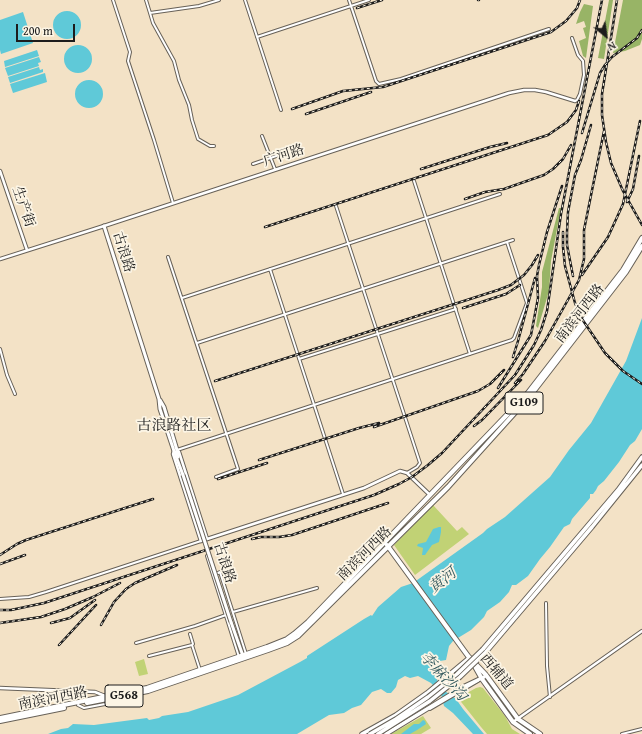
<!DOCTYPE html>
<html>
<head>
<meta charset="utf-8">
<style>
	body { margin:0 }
	#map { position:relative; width:642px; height:734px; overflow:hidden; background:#f3e2c6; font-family:"Gentium Book Plus",serif }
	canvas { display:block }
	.north { position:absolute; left:586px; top:16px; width:40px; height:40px; -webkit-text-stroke:3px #fcf5e5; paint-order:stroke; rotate:151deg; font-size:11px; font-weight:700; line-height:16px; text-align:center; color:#1c1c1c }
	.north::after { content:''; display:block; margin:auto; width:14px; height:18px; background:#1c1c1c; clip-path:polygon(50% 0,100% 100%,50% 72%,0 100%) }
	.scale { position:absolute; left:16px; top:24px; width:59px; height:18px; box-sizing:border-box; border:2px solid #1c1c1c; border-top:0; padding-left:5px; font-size:12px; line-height:14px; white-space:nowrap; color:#1c1c1c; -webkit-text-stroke:3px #fcf5e5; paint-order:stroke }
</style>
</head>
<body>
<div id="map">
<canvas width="642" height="734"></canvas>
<div class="north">N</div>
<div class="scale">200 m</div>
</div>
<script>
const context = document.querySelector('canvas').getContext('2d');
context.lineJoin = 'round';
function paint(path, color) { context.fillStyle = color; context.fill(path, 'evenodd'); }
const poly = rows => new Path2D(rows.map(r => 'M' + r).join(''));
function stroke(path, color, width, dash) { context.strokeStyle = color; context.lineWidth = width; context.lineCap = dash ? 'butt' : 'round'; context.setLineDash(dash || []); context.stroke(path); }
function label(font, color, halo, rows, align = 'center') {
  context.font = font + ' "Gentium Book Plus","Noto Serif SC",serif'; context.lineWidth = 3.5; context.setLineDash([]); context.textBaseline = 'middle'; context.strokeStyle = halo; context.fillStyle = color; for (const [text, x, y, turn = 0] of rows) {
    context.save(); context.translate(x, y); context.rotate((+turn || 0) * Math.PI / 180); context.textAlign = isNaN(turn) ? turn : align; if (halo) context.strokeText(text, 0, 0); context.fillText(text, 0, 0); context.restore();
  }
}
const green = poly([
	[433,505,457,531,462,527,469,534,415,575,394,545],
	[144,659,148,674,139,676,135,662],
	[480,687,483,688,505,716,512,729,520,734,487,734,481,727,458,698,476,688],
	[423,716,431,728,421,734,391,734]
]);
const forest = poly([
	[609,0,613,0,604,59,598,58],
	[623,0,642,0,642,39,640,45,625,51,613,53],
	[584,4,593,6,586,58,583,56,579,41,586,38,583,28,586,27,584,21,576,24,580,12],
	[559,208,561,208,551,261,549,291,538,328,536,326,542,287,542,272]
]);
const water = poly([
	'53 25a14 14 0 1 1 28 0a14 14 0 1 1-28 0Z',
	[23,12,33,43,1,54,0,50,0,20],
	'64 59a14 14 0 1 1 28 0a14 14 0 1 1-28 0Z',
	[37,50,39,56,5,67,4,61],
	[39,57,41,62,38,63,39,66,8,76,5,68],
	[39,67,40,70,43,69,43,72,10,83,8,77],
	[45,73,47,82,13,93,10,84],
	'75 94a14 14 0 1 1 28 0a14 14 0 1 1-28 0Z',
	[642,318,642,429,635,441,630,445,619,462,604,481,598,486,596,490,593,494,590,494,590,498,572,519,570,524,564,527,550,547,540,559,528,576,516,585,512,585,509,592,500,602,487,611,484,617,471,630,453,641,449,646,446,660,440,661,429,669,434,674,442,689,456,699,463,709,484,734,473,734,453,713,444,706,441,694,431,683,418,676,410,678,405,676,398,680,396,687,391,693,387,693,381,689,372,692,361,705,352,708,344,713,329,715,297,734,48,734,61,729,68,728,73,724,94,725,147,718,149,720,159,718,162,716,188,712,238,695,300,662,307,658,307,656,364,619,371,615,372,616,378,607,401,587,413,583,483,533,487,529,505,517,550,477,569,450,591,423,626,361],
	[439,527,441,527,441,532,439,542,432,545,425,555,422,555,423,548,417,546,418,544,426,542,433,529],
	[423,720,425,721,426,724,417,730,410,734,401,734,414,724,419,724]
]);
const minor = poly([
	[113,0,130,52,128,61,154,140,173,203],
	[146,0,150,13,199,6,219,0],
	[245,0,281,110],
	[349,0,376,81,379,84,401,79,549,29],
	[150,13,153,23,174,61,179,80,189,105,192,120,198,139,210,146,214,146],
	[257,37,369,0],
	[572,38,578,55,583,61,584,75,580,94,577,100,575,101],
	[262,136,275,169],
	[253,164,282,154],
	[414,181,470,354],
	[336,206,419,460,420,463,417,467,407,473],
	[168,257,238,469,216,477],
	[270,269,343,494],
	[182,298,500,194],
	[197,343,513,240],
	[0,349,7,375,15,394],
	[299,359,456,309],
	[177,450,512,340,514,338,527,303,507,242],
	[207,556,239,657],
	[216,574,220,572,246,654],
	[0,599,29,597,46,592,201,541],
	[546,603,547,666,550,697],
	[233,612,317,588],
	[190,634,193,644,192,645],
	[136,643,195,626,226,615],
	[149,656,192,645,200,670],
	[78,705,84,708,121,701],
	[430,709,478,681],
	[622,734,642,729]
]);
const tertiary = poly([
	[0,171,27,250],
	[0,259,104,226,509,93,524,90,535,90,546,92,575,101],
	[177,450,179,452,207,539],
	[174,451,173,454,201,541,364,488,400,471,407,473,430,495],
	[0,688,95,692,105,696],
	[513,722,642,631]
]);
const secondary = poly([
	[104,226,159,399,160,409,174,451,183,475],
	[160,400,164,407,177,450,178,457],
	[231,622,243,656]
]);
const primary = poly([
	[483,649,618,490,642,457],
	[486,652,592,527,642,465],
	[362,734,396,715,427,693,469,658],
	[386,734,463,687,484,677]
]);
const trunk = poly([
	[387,545,468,656,486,675,518,719,540,734],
	[473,663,482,679,513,722,530,734],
	[87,703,148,691,268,650,287,643,298,636,448,487,530,396,626,272,642,246],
	[0,718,147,688,267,647,287,639,294,634,308,622,527,394,623,270,642,238],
	[0,721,64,708]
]);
const rail = poly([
	[478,0,479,0],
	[617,0,602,94,602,115,606,142,611,163,623,191,642,225],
	[357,8,382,0],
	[292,109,343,91,383,87,551,32,566,21,577,8,580,0],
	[306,114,371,92],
	[582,133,600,73,605,65,612,57,637,38,642,30],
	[421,169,490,147,507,143],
	[465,199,485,192,504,189,544,175,553,169,563,159,571,145],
	[627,202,633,189,639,156],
	[265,227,548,135,567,122,576,110,579,101],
	[563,232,563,247,565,266,575,303,582,319,605,353,623,371,642,384],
	[582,275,608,237,623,204,640,121],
	[573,276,567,245,567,232,568,212,575,175,581,160,591,125],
	[463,308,506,294,520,285],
	[513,357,518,341,535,278],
	[215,381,498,290,511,285,524,275,532,265,538,255],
	[515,383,523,374,545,341,579,280,584,259,584,230,604,131],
	[498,388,531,335,538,298,537,276,539,265,547,232,562,186],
	[474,426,482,420,521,380],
	[374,427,478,391,490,384,504,370],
	[259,460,359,428,379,423],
	[218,479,267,463],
	[252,539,261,537,279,537,292,535,388,503],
	[0,555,17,544,26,540,153,499],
	[0,564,25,555],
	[0,610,11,610,44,603,374,495,399,484,412,477,428,465,442,453,515,375,534,345,541,330,547,311,561,214,602,0],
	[0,623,41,617,65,609,93,597,120,583],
	[51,623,70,618,95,600],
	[101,625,114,602,126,589,135,583,177,565],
	[59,645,96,605]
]);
const secondaryBridge = poly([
	[183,475,231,622]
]);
const primaryBridge = poly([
	[370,734,396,719,428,697,457,674,483,649],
	[378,734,430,701,460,677,486,652]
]);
const shields = [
	[524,403,38],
	[124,696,38]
];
const shieldNames = [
	["G109",524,403],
	["G568",124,696]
];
const streetNames = [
	["广河路",284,156,-18],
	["生产街",23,207,71],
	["古浪路",123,252,73],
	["南滨河西路",580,314,-52],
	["南滨河西路",365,554,-45],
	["古浪路",224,563,72],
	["西辅道",496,672,50],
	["南滨河西路",53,699,-11]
];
const neighbourhoodNames = [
	["古浪路社区",174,426]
];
const waterNames = [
	["黄河",443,581,-38],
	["李麻沙沟",443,677,47]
];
paint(green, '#c1d275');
paint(forest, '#98b466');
paint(water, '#5fc9d8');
stroke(minor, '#676158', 4);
stroke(tertiary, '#676158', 4.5);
stroke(secondary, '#676158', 5);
stroke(primary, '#676158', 5.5);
stroke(trunk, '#676158', 6);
stroke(minor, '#fff', 2);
stroke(tertiary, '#fff', 2.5);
stroke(secondary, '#fff', 3);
stroke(primary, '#fff', 3.5);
stroke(trunk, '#fff', 4);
stroke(rail, '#1c1c1c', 2.5);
stroke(rail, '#fcf5e5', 1, [3]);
stroke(secondaryBridge, '#676158', 5, []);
stroke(primaryBridge, '#676158', 5.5, []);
stroke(secondaryBridge, '#fff', 3);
stroke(primaryBridge, '#fff', 3.5);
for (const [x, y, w] of shields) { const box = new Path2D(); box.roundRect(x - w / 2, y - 11, w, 22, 3); context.fillStyle = '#fcf5e5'; context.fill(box); stroke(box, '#1c1c1c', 1); }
label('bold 13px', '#1c1c1c', null, shieldNames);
label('14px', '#1c1c1c', '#fcf5e5', streetNames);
label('15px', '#1c1c1c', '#fcf5e5', neighbourhoodNames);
label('italic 15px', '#33595e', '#fcf5e5', waterNames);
</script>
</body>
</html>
